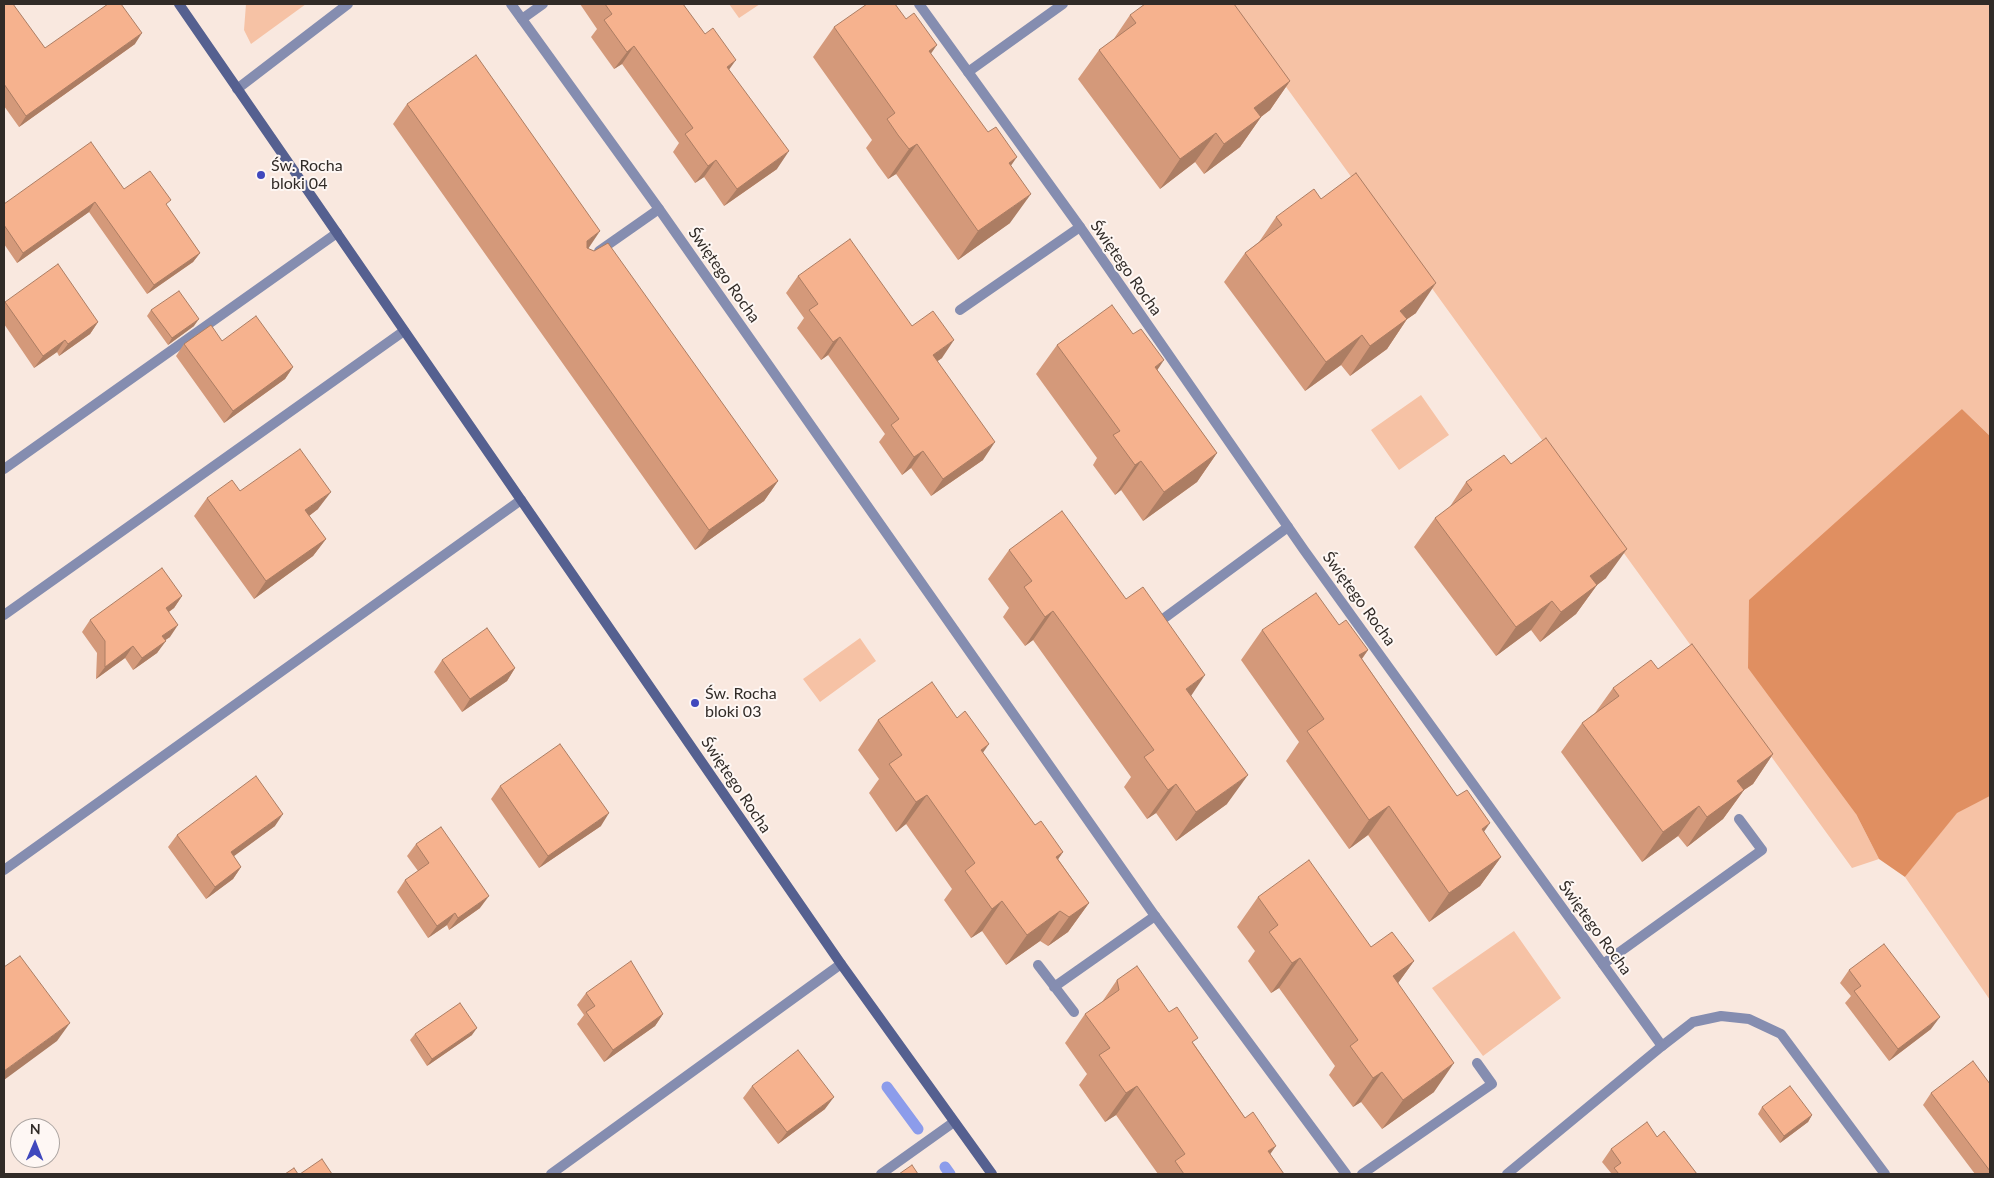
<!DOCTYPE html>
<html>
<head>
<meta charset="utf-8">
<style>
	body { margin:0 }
	#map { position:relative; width:1994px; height:1178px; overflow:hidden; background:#f9e8df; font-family:Lato,sans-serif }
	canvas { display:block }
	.frame { position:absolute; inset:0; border:5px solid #312b27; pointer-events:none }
	.north { position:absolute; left:10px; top:1118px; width:50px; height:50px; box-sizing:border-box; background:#fef7f4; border:1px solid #aca5a2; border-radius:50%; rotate:1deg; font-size:14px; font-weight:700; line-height:20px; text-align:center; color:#312b27 }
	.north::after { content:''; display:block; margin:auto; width:18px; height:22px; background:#4048bd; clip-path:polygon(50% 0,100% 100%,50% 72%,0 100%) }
</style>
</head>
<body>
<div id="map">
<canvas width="1994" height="1178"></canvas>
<div class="frame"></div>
<div class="north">N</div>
</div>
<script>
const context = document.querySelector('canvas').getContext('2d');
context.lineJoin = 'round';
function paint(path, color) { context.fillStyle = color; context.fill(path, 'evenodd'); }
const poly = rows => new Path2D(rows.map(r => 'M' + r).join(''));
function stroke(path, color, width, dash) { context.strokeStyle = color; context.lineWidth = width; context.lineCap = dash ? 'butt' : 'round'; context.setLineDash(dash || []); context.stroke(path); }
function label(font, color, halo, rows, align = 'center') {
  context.font = font + ' Lato,sans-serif'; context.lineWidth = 4; context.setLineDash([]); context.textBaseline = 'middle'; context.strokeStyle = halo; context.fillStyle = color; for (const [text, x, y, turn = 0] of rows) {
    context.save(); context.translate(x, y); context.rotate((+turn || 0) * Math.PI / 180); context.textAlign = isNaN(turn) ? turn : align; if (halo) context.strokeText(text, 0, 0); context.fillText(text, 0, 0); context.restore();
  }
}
const green = poly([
	[246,4,306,4,251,44,244,30],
	[729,4,760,4,739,18],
	[1226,4,1990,4,1990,436,1962,409,1856,814,1879,859,1852,868],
	[1421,395,1449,435,1399,470,1371,430],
	[860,638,876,661,820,702,803,679],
	[1990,796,1990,1000,1905,877,1957,812],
	[1514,931,1561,998,1483,1056,1432,988]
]);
const forest = poly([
	[1962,409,1990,436,1990,796,1957,813,1905,877,1879,859,1856,814,1748,668,1749,600]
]);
const stream = poly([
	[887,1087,918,1129],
	[945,1167,950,1174]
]);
const lane = poly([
	[522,19,543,4],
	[968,72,1063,4],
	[599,251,659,209],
	[960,310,1080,227],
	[4,469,337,233],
	[4,615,404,331],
	[1163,619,1288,527],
	[1603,964,1762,850,1739,819],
	[1038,965,1074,1012],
	[1054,987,1155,916],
	[1662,1046,1693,1022,1721,1016,1749,1019,1781,1034,1885,1174],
	[551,1174,841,964],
	[881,1174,954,1122],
	[1362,1174,1492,1084,1477,1063]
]);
const street = poly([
	[511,4,659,209,1155,916,1346,1174],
	[919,4,1080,227,1304,550,1662,1046,1507,1174],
	[237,89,348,4],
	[4,870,521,500]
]);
const secondary = poly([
	[179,4,841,964,992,1174]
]);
const wall = poly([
	[4,4,45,48,135,44,19,127,4,106],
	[580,4,683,4,729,69,777,169,724,206,704,177,695,183,673,152,679,143,622,64,614,69,591,37,597,29],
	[1130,15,1290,81,1270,110,1261,117,1240,147,1204,174,1195,162,1160,189,1078,79,1099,50,1113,40],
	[834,27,931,54,1010,166,1010,223,958,260,896,174,888,179,877,164,866,148,872,140,813,57],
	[407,104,588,249,594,251,778,481,764,501,695,550,393,124],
	[124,189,167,206,200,253,193,262,147,294,89,212,17,263,4,244,4,204],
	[1321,199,1416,313,1407,319,1387,349,1350,376,1341,365,1305,391,1224,282,1245,253,1259,242,1276,217],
	[798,276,912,326,942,358,937,361,983,460,931,496,911,468,902,475,879,442,885,434,828,355,821,360,797,328,804,318,786,293],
	[5,302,98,322,90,334,59,356,57,352,34,368,4,324,4,304],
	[151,310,194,326,168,345,147,316],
	[222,341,293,367,285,379,224,423,176,356,184,344],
	[1057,345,1157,370,1217,453,1197,482,1143,521,1121,490,1115,495,1093,465,1097,458,1036,374],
	[1511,464,1606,578,1597,585,1576,614,1540,642,1531,630,1496,656,1414,547,1435,518,1449,508,1466,482],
	[240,491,318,509,309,516,326,539,313,556,254,599,194,516,207,498],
	[1009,550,1191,696,1227,804,1176,841,1156,813,1147,819,1124,787,1131,777,1033,640,1025,646,1003,617,1009,608,988,579],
	[182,596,174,608,169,612,170,637,165,640,157,653,133,670,125,658,96,679,97,653,82,632,90,620],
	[1339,625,1368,650,1362,659,1457,796,1501,857,1480,886,1429,922,1368,835,1349,849,1286,761,1299,742,1241,660,1262,630],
	[442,660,515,668,507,681,462,712,434,672],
	[1658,669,1773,754,1753,784,1744,790,1723,819,1687,847,1678,836,1642,862,1561,752,1582,723,1595,713,1613,688],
	[957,718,1035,825,1063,852,1058,859,1089,903,1068,932,1048,946,1040,941,1006,965,982,931,971,938,944,900,952,889,906,824,896,832,869,793,879,779,858,750,878,720],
	[500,786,601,826,539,868,491,799],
	[275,826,233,856,241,867,233,879,206,899,168,847,177,835],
	[416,844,480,908,449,930,447,925,428,938,397,892,405,880,418,871,407,856],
	[1258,897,1371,947,1414,961,1398,983,1434,1092,1382,1129,1361,1102,1353,1107,1329,1075,1335,1066,1279,988,1271,993,1248,961,1255,951,1237,927],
	[1849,970,1931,1029,1889,1061,1845,1003,1851,996,1840,983],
	[1117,980,1169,1012,1194,1044,1284,1174,1158,1174,1116,1115,1105,1122,1079,1085,1087,1074,1065,1043,1085,1014,1102,1002],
	[586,993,663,1014,655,1026,604,1062,577,1024,584,1015,577,1005],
	[415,1034,472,1035,427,1066,410,1040],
	[1990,1084,1990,1174,1975,1174,1923,1105,1931,1093],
	[752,1086,825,1109,778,1144,743,1098],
	[1762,1107,1812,1115,1808,1122,1780,1143,1758,1114],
	[1657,1137,1697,1174,1610,1174,1611,1173,1602,1162,1611,1149]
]);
const shadedWall = poly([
	[142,33,135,44,19,127,26,116],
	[937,45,916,75,929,51],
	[634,46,622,64,614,69,627,52],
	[736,60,723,78,727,67],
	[1290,81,1270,110,1234,137,1254,108],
	[1261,117,1240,147,1204,174,1224,144],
	[1216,133,1195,162,1160,189,1180,159],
	[917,144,896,174,888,179,909,149],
	[789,151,777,169,724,206,737,189],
	[1017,157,996,187,1009,163],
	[716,160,704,177,695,183,708,166],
	[1031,194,1010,223,958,260,978,231],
	[95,202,89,212,17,263,23,253],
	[600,231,586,252,587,241],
	[200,253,193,262,147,294,154,285],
	[1436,283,1416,313,1406,320,1407,319,1387,349,1350,376,1370,346,1400,311],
	[199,319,194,326,168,345,172,338],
	[98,322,90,334,59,356,68,344],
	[1362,335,1341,365,1305,391,1326,362],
	[840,337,828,355,821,360,833,342],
	[65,340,57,352,34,368,43,356],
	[954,340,942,358,921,373,933,355],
	[1164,360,1144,390,1155,367],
	[293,367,285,379,224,423,233,411],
	[995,442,983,460,931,496,943,479],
	[923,451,911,468,902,475,914,457],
	[1217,453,1197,482,1143,521,1164,492],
	[1141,461,1121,490,1115,495,1135,465],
	[778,481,764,501,695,550,709,530],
	[331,492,318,509,293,528,305,510],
	[326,539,313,556,254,599,266,581],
	[1627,549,1606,578,1597,585,1576,614,1540,642,1561,612,1590,576],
	[182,596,174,608,157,620,166,608],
	[1552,601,1531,630,1496,656,1516,627],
	[1053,611,1033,640,1025,646,1045,617],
	[178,625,170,637,154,648,162,636],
	[166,641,157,653,133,670,142,658],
	[133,646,125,658,96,679,105,667],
	[1368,650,1347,679,1359,655],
	[515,668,507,681,462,712,470,699],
	[1205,675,1185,705,1186,689],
	[989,744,968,774,981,750],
	[1773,754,1753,784,1744,790,1723,819,1687,847,1707,817,1737,781],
	[1248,775,1227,804,1176,841,1196,812],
	[1176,784,1156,813,1147,819,1168,790],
	[927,795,906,824,896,832,916,802],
	[1389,806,1368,835,1349,849,1369,820],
	[1699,806,1678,836,1642,862,1663,832],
	[609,813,601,826,539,868,548,856],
	[283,814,275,826,222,865,231,852],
	[1490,823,1470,852,1482,829],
	[1063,852,1043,881,1056,857],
	[1501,857,1480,886,1429,922,1449,893],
	[241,867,233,879,206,899,215,887],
	[489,896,480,908,449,930,458,918],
	[1002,901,982,931,971,938,992,909],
	[1089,903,1068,932,1048,946,1069,917],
	[1060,911,1040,941,1006,965,1027,935],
	[455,913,447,925,428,938,437,926],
	[1300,958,1279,988,1271,993,1292,963],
	[1414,961,1393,990,1393,976],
	[663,1014,655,1026,604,1062,613,1050],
	[1940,1017,1931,1029,1889,1061,1898,1049],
	[70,1023,57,1041,4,1080,4,1071],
	[477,1028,472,1035,427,1066,432,1059],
	[1454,1063,1434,1092,1382,1129,1403,1100],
	[1382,1072,1361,1102,1353,1107,1373,1078],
	[1137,1086,1116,1115,1105,1122,1126,1093],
	[834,1097,825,1109,778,1144,787,1132],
	[1812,1115,1808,1122,1780,1143,1784,1136],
	[1276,1146,1256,1174,1268,1151]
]);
const building = poly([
	[4,4,13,4,45,48,108,4,121,4,142,33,26,116,4,84,4,4],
	[605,4,683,4,705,34,713,28,736,60,727,67,789,151,737,189,716,160,708,166,685,134,693,128,634,46,627,52,604,20,612,14,605,4],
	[867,4,895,4,906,19,914,13,937,45,929,51,988,132,996,127,1017,157,1009,163,1031,194,978,231,917,144,909,149,898,135,887,119,895,113,834,27,867,4],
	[1145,4,1234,4,1290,81,1254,108,1261,117,1224,144,1216,133,1180,159,1099,50,1136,23,1130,15,1145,4],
	[476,55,600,231,587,241,587,248,594,251,608,243,778,481,709,530,407,104,476,55],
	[91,142,124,189,150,171,171,200,166,204,200,253,154,285,95,202,23,253,4,225,4,204,91,142],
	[1356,173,1436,283,1400,311,1407,319,1370,346,1362,335,1326,362,1245,253,1282,225,1276,217,1314,189,1321,199,1356,173],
	[850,239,912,326,933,311,954,340,933,355,995,442,943,479,923,451,914,457,891,425,899,419,840,337,833,342,809,310,818,304,798,276,850,239],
	[58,264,98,322,68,344,65,340,43,356,5,302,58,264],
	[179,291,199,319,172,338,151,310,179,291],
	[1112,305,1133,334,1141,329,1164,360,1155,367,1217,453,1164,492,1141,461,1135,465,1113,435,1120,431,1057,345,1112,305],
	[256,316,293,367,233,411,184,344,211,325,222,341,256,316],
	[1546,438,1627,549,1590,576,1597,585,1561,612,1552,601,1516,627,1435,518,1472,490,1466,482,1504,455,1511,464,1546,438],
	[300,449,331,492,305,510,326,539,266,581,207,498,232,480,240,491,300,449],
	[1062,511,1126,599,1143,587,1205,675,1186,689,1248,775,1196,812,1176,784,1168,790,1144,757,1154,750,1053,611,1045,617,1024,587,1032,581,1009,550,1062,511],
	[162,568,182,596,166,608,178,625,162,636,166,641,142,658,133,646,105,667,105,641,90,620,162,568],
	[1316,593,1339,625,1346,620,1368,650,1359,655,1457,796,1467,790,1490,823,1482,829,1501,857,1449,893,1389,806,1369,820,1307,731,1324,719,1262,630,1316,593],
	[487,628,515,668,470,699,442,660,487,628],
	[1692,644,1773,754,1737,781,1744,790,1707,817,1699,806,1663,832,1582,723,1619,696,1613,688,1651,660,1658,669,1692,644],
	[932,682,957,718,965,711,989,744,981,750,1035,825,1041,821,1063,852,1056,857,1089,903,1069,917,1060,911,1027,935,1002,901,992,909,965,871,975,863,927,795,916,802,889,764,902,755,878,720,932,682],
	[560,744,609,813,548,856,500,786,560,744],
	[256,776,283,814,231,852,241,867,215,887,177,835,256,776],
	[441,827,489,896,458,918,455,913,437,926,405,880,429,863,416,844,441,827],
	[1309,860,1371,947,1392,932,1414,961,1393,976,1454,1063,1403,1100,1382,1072,1373,1078,1350,1046,1358,1040,1300,958,1292,963,1269,932,1278,925,1258,897,1309,860],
	[1884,944,1940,1017,1898,1049,1854,991,1861,986,1849,970,1884,944],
	[20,956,70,1023,4,1071,4,967,20,956],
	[631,961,663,1014,613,1050,586,1012,595,1006,586,993,631,961],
	[1137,966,1169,1012,1177,1007,1198,1038,1192,1042,1245,1118,1253,1112,1276,1146,1268,1151,1284,1174,1184,1174,1175,1161,1185,1154,1137,1086,1126,1093,1099,1055,1110,1048,1085,1014,1119,990,1117,980,1137,966],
	[460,1003,477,1028,432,1059,415,1034,460,1003],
	[798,1050,834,1097,787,1132,752,1086,798,1050],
	[1973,1061,1990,1084,1990,1171,1931,1093,1973,1061],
	[1790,1086,1812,1115,1784,1136,1762,1107,1790,1086],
	[1647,1122,1657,1137,1664,1131,1697,1174,1619,1174,1614,1168,1621,1163,1611,1149,1647,1122],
	[322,1159,332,1174,300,1174,322,1159],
	[912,1165,918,1174,899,1174,912,1165],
	[294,1168,298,1174,285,1174,294,1168]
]);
const markers = [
	[261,175,5,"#4048bd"],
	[695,703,5,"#4048bd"]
];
const poiNames = [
	["Św. Rocha",271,166],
	["bloki 04",271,184],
	["Św. Rocha",705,694],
	["bloki 03",705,712]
];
const streetNames = [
	["Świętego Rocha",1126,268,55],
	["Świętego Rocha",724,275,55],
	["Świętego Rocha",1359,599,54],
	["Świętego Rocha",736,785,56],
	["Świętego Rocha",1595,928,54]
];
paint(green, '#f6c2a5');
paint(forest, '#e08f61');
stroke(stream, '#8c9ceb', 11);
stroke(lane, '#858db0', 10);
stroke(street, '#858db0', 10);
stroke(secondary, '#556090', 10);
paint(wall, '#d4997a');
paint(shadedWall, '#ac7d63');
paint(building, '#f6b28e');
stroke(building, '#ac7d63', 1);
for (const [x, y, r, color] of markers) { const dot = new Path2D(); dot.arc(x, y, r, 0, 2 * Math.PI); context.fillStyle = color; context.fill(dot); stroke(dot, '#fef7f4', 2); }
label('16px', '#312b27', '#fef7f4', poiNames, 'left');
label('16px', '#312b27', '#fef7f4', streetNames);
</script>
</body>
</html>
